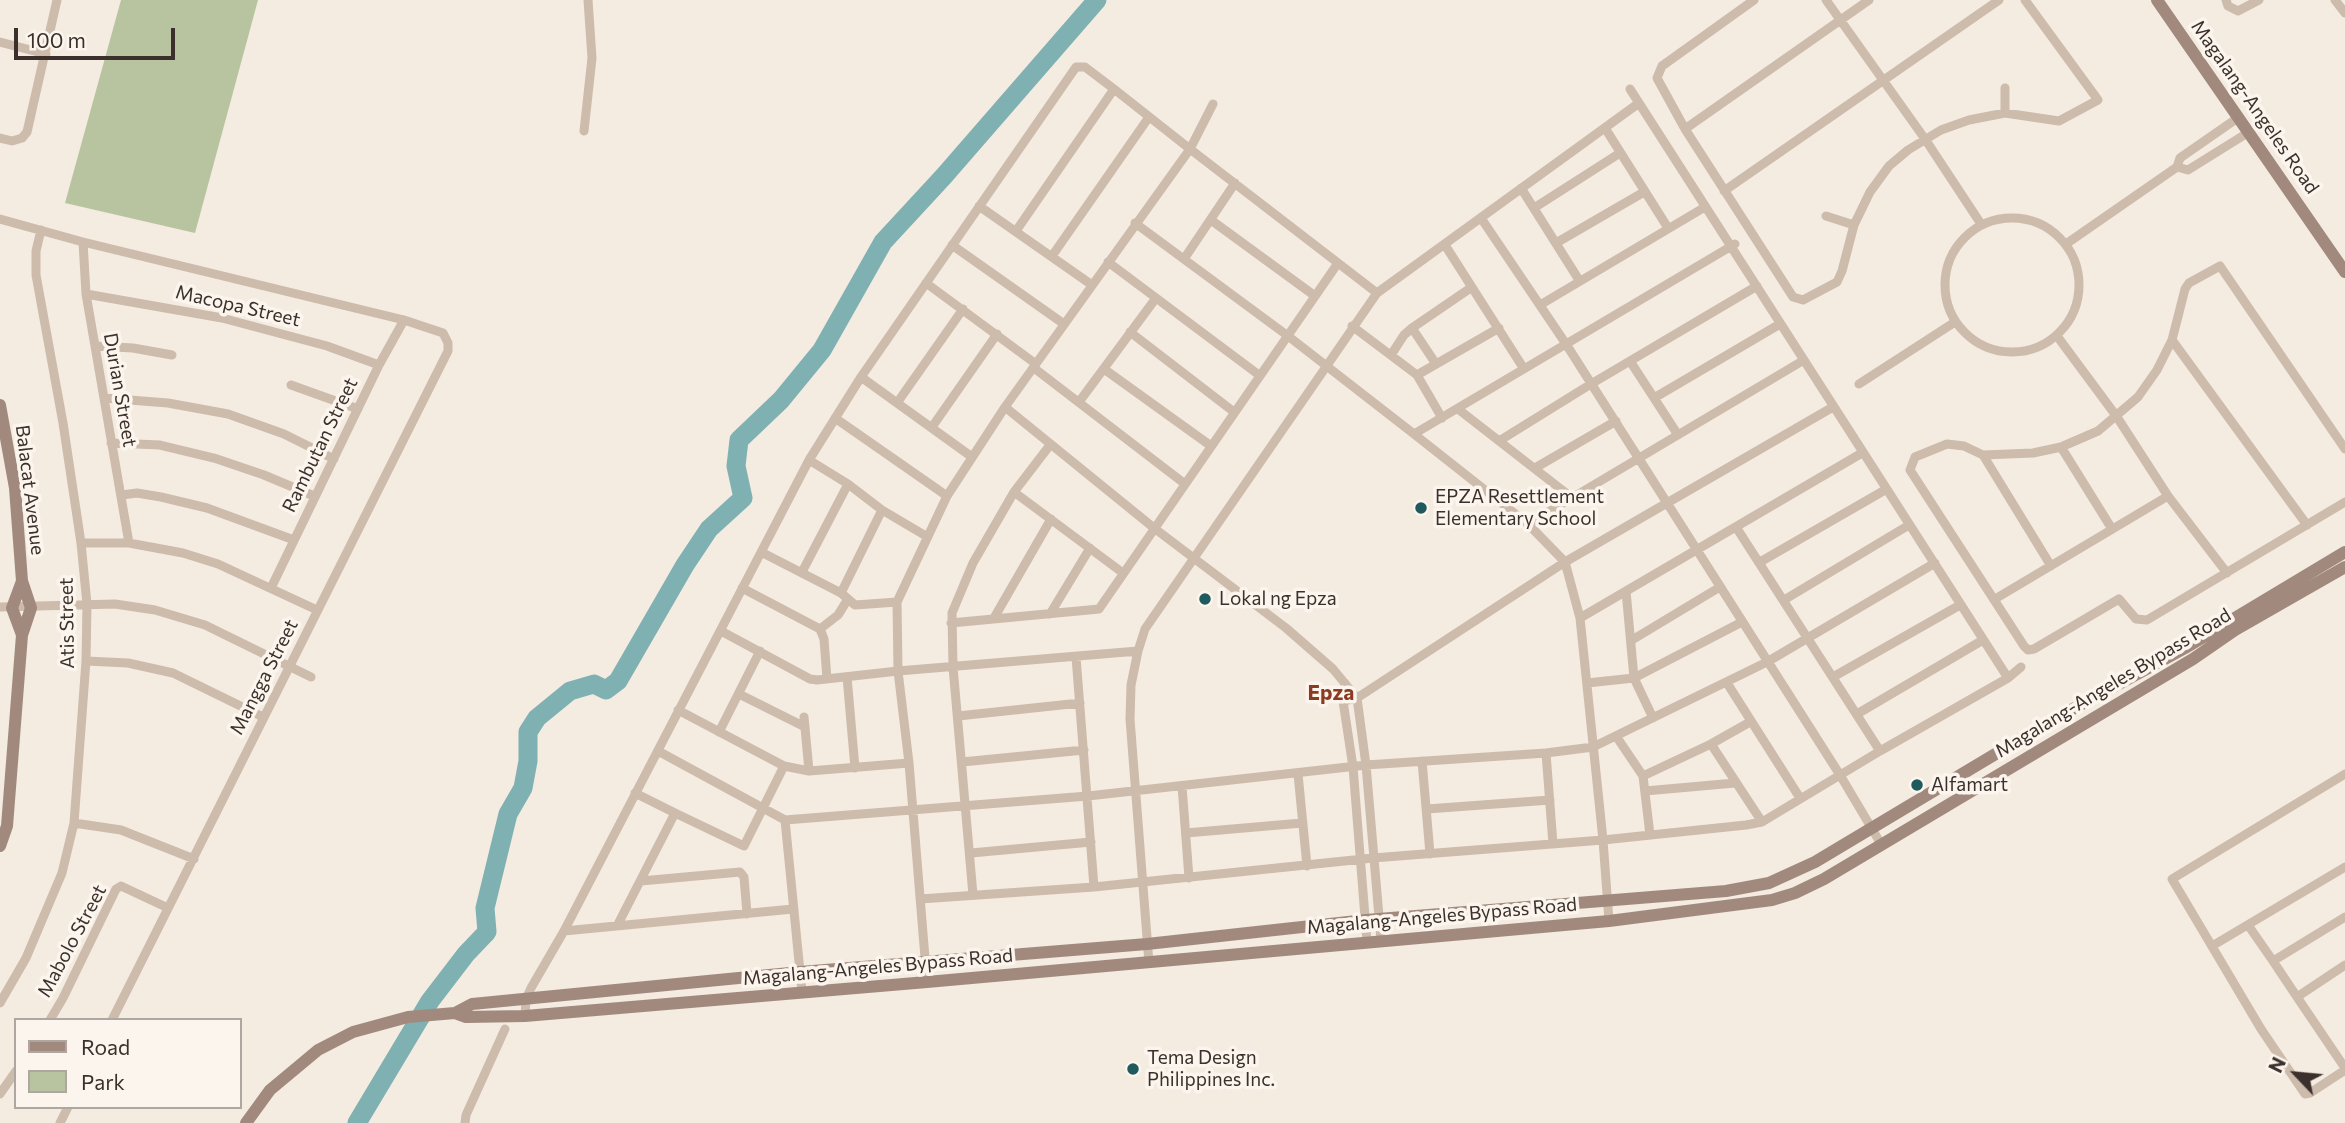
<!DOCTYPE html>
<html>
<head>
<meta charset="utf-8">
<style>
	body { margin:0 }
	#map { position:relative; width:2345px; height:1123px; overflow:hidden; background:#f4ebe1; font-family:Commissioner,sans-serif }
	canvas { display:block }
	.legend { position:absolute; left:14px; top:1018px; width:228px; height:91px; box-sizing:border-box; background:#fbf5ee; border:2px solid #aea6a0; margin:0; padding:9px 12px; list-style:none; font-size:21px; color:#3b302b }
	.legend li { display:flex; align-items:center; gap:14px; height:35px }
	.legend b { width:35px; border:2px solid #aea6a0 }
	.north { position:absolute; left:2261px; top:1039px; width:70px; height:70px; -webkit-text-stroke:5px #fbf5ee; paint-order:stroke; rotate:296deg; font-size:19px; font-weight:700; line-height:28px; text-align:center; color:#3b302b }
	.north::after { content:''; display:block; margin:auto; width:24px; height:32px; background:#3b302b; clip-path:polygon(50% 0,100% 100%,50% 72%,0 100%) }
	.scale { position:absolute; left:14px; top:28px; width:161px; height:32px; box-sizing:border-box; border:4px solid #3b302b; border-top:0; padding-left:9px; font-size:21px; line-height:24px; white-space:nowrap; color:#3b302b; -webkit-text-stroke:5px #fbf5ee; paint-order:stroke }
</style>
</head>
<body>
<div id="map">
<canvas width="2345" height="1123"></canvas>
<ul class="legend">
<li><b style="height:9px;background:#a18a7d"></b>Road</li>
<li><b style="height:19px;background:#b8c4a0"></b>Park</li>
</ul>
<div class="north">N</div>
<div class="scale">100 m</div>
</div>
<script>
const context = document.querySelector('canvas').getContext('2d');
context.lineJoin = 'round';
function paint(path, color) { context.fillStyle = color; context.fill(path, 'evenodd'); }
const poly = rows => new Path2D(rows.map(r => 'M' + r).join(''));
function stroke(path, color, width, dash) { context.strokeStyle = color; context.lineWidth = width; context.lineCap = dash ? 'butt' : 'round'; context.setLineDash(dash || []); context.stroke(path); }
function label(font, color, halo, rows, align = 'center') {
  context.font = font + ' Commissioner,sans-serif'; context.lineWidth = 7; context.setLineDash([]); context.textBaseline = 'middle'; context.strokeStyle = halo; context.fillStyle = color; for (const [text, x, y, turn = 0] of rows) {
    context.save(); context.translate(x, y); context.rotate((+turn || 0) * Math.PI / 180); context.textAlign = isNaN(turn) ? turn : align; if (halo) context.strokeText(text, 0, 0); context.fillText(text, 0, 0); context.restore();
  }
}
const green = poly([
	[121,0,258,0,195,233,65,203]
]);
const river = poly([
	[357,1123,430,1001,466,954,487,932,485,908,508,814,523,788,528,761,528,732,537,718,570,691,594,684,606,690,618,681,685,565,709,529,743,498,736,466,739,440,781,400,822,350,883,242,944,176,1097,0]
]);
const street = poly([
	[1754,0,1662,66,1657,78,1685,129,1793,297,1803,300,1837,282,1842,271,1854,225,1870,192,1889,166,1908,150,1941,130,1969,120,2005,113,2059,121,2098,100,2025,0],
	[1826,0,1925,139,1981,224],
	[2226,0,2228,6,2238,11,2259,0],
	[2335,0,2345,13],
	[0,42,46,54],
	[2005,88,2005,113],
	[1630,89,2008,678],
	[1605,128,1668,228],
	[1685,129,1869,0],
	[584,131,592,58,588,0],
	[0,138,12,141,22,138,27,132,57,0],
	[2177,167,2188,170,2249,132],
	[1521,188,1579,280],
	[1724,191,1999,0],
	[979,206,1092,285],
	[1534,208,1620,153],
	[1826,216,1854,225],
	'1945 285a67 67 0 1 1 134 0a67 67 0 1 1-134 0Z',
	[1481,218,1566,344,1840,775,1881,844],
	[0,219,83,242,404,320,443,333,448,343,448,351,112,1020],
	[1211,220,1315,296],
	[1135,223,1288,336,1414,434,1528,524,1565,562,1580,618,1603,840,1609,921],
	[1016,231,1114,89],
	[83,242,86,294,129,543],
	[1556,243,1644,192],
	[2066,244,2177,167,2180,158,2239,117],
	[952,245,1064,324],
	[1445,245,1524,369],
	[1052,256,1149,117],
	[1184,259,1235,183],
	[1108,262,1259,375],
	[926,283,1036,364],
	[86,294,222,318,327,346,379,365],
	[1540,305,1705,207],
	[1352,326,1417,375,1442,418],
	[1412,328,1436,364],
	[1130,332,1234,412],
	[2057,336,2117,417,2168,496,2227,573],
	[2172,340,2307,525],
	[95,346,133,348,172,355],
	[1391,355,1404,335,1412,328,1472,287],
	[1630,361,1678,435],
	[1034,368,1185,484],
	[1104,369,1211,446],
	[1417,375,1499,328],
	[861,377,972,457],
	[1859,384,1955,322],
	[291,385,358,409],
	[104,398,168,403,228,414,284,434,334,459],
	[1654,398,1780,324],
	[1079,402,1156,298],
	[897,403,963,309],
	[1005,407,1154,528,1286,628,1333,669,1357,698,1366,765,1381,940],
	[1458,409,1571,497],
	[835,418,947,496],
	[932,427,997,334],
	[1414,434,1735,244],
	[1499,441,1591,384,1757,286],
	[111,443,160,445,214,458,264,475,314,496],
	[2061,447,2112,529],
	[2345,449,2220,266,2189,283,2185,289,2172,340,2157,370,2138,397,2098,431,2061,447,2033,453,1983,455,1964,446,1947,444,1915,457,1910,470,2024,646,2028,650,2034,649,2119,599,2136,619,2147,620,2345,502],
	[1983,455,2051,566],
	[1535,468,1616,421],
	[848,484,882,510],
	[1014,492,1123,573],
	[122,495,137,493,161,497,207,508,294,540],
	[1528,524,1804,360],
	[1736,527,1880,751],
	[81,543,129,543,183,553,218,564,317,610],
	[761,552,841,593,855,605,897,602],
	[1760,562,1885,490],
	[802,572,848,484,809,460],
	[271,588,379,365,404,320],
	[742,588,820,629,824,639,827,679],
	[1626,591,1634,678,1653,718],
	[841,593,882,510,926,536],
	[1995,599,2168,496],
	[1784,600,1909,525],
	[0,607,115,604,155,610,205,625,311,677],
	[1050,614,1090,548],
	[994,618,1051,519],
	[1580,618,1862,453],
	[951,623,1099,609,1338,263],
	[820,629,838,615,848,599],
	[721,631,810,679,817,680,898,671,1138,651],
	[1632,640,1720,587],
	[1076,657,1094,887],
	[86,661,128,663,173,673,263,717],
	[847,677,855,768],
	[1833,677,1960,605],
	[1345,683,1343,701,1353,767,1367,942],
	[1587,683,1634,678,1742,622],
	[1727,683,1800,798],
	[739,694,805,727],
	[1343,701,1357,698,1565,562,1833,407],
	[678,710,784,766,809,771,909,763],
	[1857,714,1983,640],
	[958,716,1080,703],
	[804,717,809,771],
	[719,732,760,651],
	[1616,736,1643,776,1650,835],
	[1711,744,1762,822],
	[658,751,785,820,1088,796,1366,765,1546,753,1593,747,1767,662,1935,563],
	[1546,753,1553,844],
	[1422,761,1430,854],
	[962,762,1084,750],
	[1298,774,1307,866],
	[2345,774,2172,879,2261,1029,2305,1094,2310,1093,2345,1070],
	[1643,776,1711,744,1750,722],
	[1182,786,1189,878],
	[1645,791,1735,783],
	[1427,809,1550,800],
	[675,813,744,846,784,766],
	[785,820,802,992],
	[74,823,121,830,194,859],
	[1186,833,1302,823],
	[971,853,1091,842],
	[641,881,740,872,744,877,747,914],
	[973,895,953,667,952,613,973,563,1014,492,1050,445],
	[920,899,1094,887,1373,858,1603,840,1746,825,1762,822,1880,751,2008,678,2021,667],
	[2248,925,2273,961],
	[617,926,675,813,635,793],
	[564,931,793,909],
	[2212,946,2345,867],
	[1149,963,1130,719,1131,685,1138,651,1145,629,1377,293,1639,103],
	[2345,965,2297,997,2345,1068],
	[927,982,909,763,898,671,897,602,947,496,1005,407,1190,149,1213,104],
	[2297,997,2273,961,2345,917],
	[0,1003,26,958,62,873,74,823,86,661,87,604,81,543,63,423,36,275,36,251,41,230],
	[525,1016,526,999,531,988,564,931,809,460,861,377,1076,67,1085,67,1114,89,1190,149,1377,293],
	[50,1020,63,998,116,889,121,886,168,908],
	[0,1094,16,1071],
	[60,1123,68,1107],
	[465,1123,466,1115,505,1029]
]);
const secondary = poly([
	[2157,0,2345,272],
	[0,405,15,488,22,581,31,608,22,635,7,826,0,846],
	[22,635,12,608,22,581],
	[455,1013,466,1017,525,1016,927,982,1609,921,1772,900,1795,893,1824,879,2193,659,2235,630,2345,567],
	[246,1123,270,1090,318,1050,353,1032,408,1017,455,1013,472,1004,800,972,1147,944,1366,920,1726,891,1769,883,1815,862,2049,722,2185,648,2345,552]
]);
const markers = [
	[1421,508,7,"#1f5a5e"],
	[1205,599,7,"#1f5a5e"],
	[1917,785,7,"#1f5a5e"],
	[1133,1069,7,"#1f5a5e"]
];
const streetNames = [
	["Magalang-Angeles Road",2255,107,55],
	["Macopa Street",238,306,13],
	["Durian Street",120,390,80],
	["Rambutan Street",320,445,-64],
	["Balacat Avenue",30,490,83],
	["Atis Street",67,623,-91],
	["Mangga Street",264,677,-63],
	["Magalang-Angeles Bypass Road",2113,683,-31],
	["Magalang-Angeles Bypass Road",1442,916,-5],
	["Mabolo Street",72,941,-62],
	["Magalang-Angeles Bypass Road",878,967,-5]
];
const poiNames = [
	["EPZA Resettlement",1435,497],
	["Elementary School",1435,519],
	["Lokal ng Epza",1219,599],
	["Alfamart",1931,785],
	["Tema Design",1147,1058],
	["Philippines Inc.",1147,1080]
];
const neighbourhoodNames = [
	["Epza",1331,693]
];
paint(green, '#b8c4a0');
stroke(river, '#7fb0b2', 19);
stroke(street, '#cdbbac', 9);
stroke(secondary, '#a18a7d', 12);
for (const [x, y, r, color] of markers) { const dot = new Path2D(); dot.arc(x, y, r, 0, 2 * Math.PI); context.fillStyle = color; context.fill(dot); stroke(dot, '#fbf5ee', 2.5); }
label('19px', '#3b302b', '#fbf5ee', streetNames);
label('19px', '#3b302b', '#fbf5ee', poiNames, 'left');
label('bold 21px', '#8c3b22', '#fbf5ee', neighbourhoodNames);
</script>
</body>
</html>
